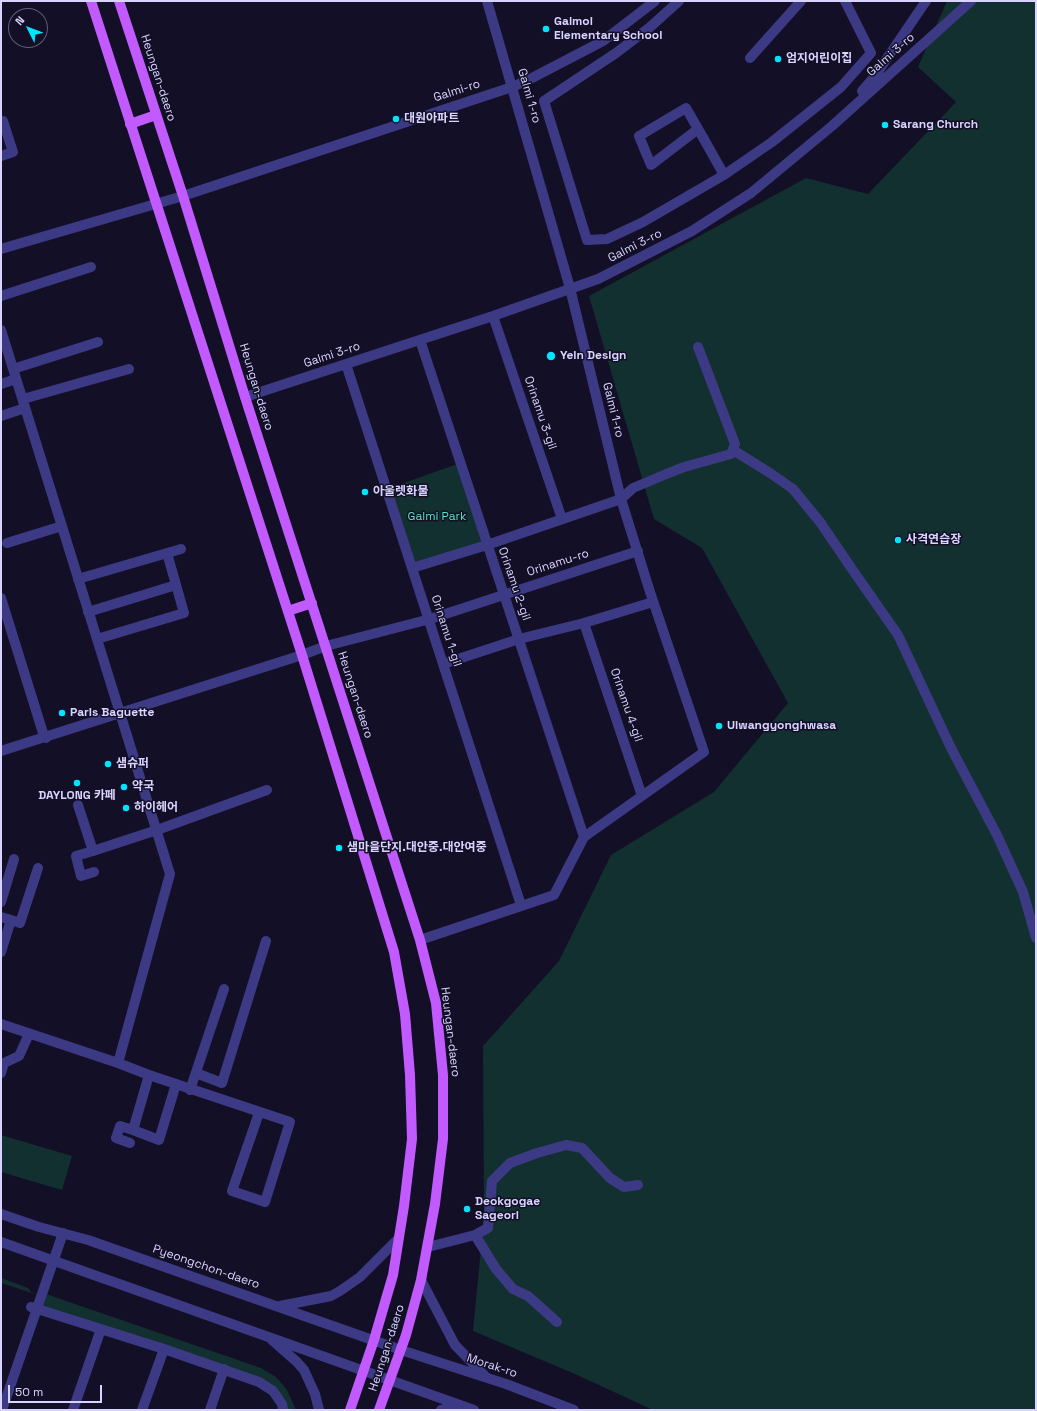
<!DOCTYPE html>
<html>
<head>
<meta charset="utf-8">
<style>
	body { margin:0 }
	#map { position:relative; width:1037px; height:1411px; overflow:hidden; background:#130f26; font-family:"Space Grotesk",sans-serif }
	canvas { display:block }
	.frame { position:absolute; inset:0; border:2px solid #d9d4ff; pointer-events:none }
	.north { position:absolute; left:8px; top:8px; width:40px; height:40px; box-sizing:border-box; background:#130f26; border:1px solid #625e7d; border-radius:50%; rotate:312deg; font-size:11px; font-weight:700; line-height:16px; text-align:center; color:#d9d4ff }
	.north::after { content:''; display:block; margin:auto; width:14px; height:18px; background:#00e5ff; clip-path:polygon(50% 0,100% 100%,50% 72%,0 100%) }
	.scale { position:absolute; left:8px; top:1385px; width:94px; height:18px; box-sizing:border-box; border:2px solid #d9d4ff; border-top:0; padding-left:5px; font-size:12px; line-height:14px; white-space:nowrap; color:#d9d4ff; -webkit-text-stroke:3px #130f26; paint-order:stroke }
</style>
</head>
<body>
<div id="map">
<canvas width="1037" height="1411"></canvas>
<div class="frame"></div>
<div class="north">N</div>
<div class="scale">50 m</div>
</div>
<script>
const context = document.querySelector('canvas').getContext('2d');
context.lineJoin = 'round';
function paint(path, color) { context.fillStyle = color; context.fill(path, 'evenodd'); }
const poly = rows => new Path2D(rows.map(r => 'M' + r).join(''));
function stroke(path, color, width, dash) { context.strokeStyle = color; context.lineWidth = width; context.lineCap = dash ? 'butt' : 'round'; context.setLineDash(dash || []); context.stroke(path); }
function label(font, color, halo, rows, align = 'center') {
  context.font = font + ' "Space Grotesk","Noto Sans KR",sans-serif'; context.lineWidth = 3; context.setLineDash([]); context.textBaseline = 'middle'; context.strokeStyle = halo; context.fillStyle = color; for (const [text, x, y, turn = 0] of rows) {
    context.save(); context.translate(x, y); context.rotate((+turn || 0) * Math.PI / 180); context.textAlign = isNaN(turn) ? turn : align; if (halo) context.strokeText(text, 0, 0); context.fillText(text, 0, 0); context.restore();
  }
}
const green = poly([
	[947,1,1036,1,1036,1410,653,1410,575,1374,473,1331,484,1217,483,1046,559,961,611,855,714,792,788,703,702,548,654,519,589,296,806,178,868,194,956,102,918,67],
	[460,463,487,545,412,568,387,489],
	[1,1135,72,1156,62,1190,1,1172],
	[1,1278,28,1288,31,1292,41,1296,1,1283],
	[46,1294,261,1368,276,1377,287,1390,296,1410,287,1410,276,1389,41,1307]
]);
const minor = poly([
	[679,1,649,28,616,53,544,101,587,240,607,239,643,222,724,175,705,141,686,108,639,136,651,165,698,129],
	[750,58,801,1],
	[862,91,875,76,926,1],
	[1,156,13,152,3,121],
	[724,175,772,142,841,87,871,53,845,1],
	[1,249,183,196,512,87,532,78,603,41,655,1],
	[1,296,91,267],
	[493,316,562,519],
	[1,330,170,874,118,1063],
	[420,340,584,837],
	[346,364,521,905],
	[13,369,98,342],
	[1,384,16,379],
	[245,397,493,316,598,279,692,231,751,193,832,126,971,1],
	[23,399,129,369],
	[1,416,25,408],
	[733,450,770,473,793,489,820,522,854,572,898,635,951,748,997,835,1023,892,1036,938],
	[7,543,62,526],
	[412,568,487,545,621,499,633,488,664,475,684,467,731,454,735,444,698,347],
	[78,579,181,549],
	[1,598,43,733,46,738],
	[88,612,176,585],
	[584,623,642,796],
	[97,639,184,613,167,553],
	[443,664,519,639,584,623,653,602],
	[1,751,302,655,326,646,430,619,638,551],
	[78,805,93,851,157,830,267,790],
	[93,851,76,856,81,876,94,872],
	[1,902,14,859],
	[1,917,11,920,1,952],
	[11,920,20,923,38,868],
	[420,940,554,895,584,837,704,752,650,592,621,499,570,288,487,1],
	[1,1024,118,1063,149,1075,290,1122,265,1202,232,1191,259,1113],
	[1,1073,4,1063,19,1056,29,1034],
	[196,1073,222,1083,266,941],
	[149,1075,133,1130,159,1140,176,1084],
	[190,1090,224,989],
	[130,1143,116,1138,120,1126,133,1130],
	[1,1214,39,1227,88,1240,401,1350,506,1384,574,1410],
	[475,1235,496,1269,513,1289,528,1296,557,1322],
	[1,1242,474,1410],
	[428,1247,475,1235,488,1228,492,1181,510,1163,537,1153,566,1145,582,1148,610,1178,624,1187,638,1185],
	[421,1280,455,1345,486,1377],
	[280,1306,331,1296,340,1291,360,1277,399,1238],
	[31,1307,164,1349,259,1382,273,1391,282,1404,283,1410],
	[272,1340,297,1362,304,1370,315,1394,319,1410],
	[2,1410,63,1233],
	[73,1410,101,1329],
	[142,1410,164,1349],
	[210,1410,224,1369],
	[441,1410,461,1406]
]);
const major = poly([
	[91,1,302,655,394,952,405,1014,410,1075,412,1139,404,1206,393,1275,374,1340,350,1410],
	[119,1,183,196,245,397,420,940,436,1003,443,1075,443,1139,435,1204,421,1280,406,1335,379,1410],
	[130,124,156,115],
	[288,611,312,603]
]);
const markers = [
	[546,29,4,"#00e5ff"],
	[778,59,4,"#00e5ff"],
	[396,119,4,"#00e5ff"],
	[885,125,4,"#00e5ff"],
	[551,356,5,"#00e5ff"],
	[365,492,4,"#00e5ff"],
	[898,540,4,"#00e5ff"],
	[62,713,4,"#00e5ff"],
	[719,726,4,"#00e5ff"],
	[108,764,4,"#00e5ff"],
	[77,783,4,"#00e5ff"],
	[124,787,4,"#00e5ff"],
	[126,808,4,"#00e5ff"],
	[339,848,4,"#00e5ff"],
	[467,1209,4,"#00e5ff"]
];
const poiNames = [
	["Galmoi",554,22],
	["Elementary School",554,36],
	["엄지어린이집",786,59],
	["대원아파트",404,119],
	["Sarang Church",893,125],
	["Yein Design",560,356],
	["아울렛화물",373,492],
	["사격연습장",906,540],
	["Paris Baguette",70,713],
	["Uiwangyonghwasa",727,726],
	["샘슈퍼",116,764],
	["약국",132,787],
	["DAYLONG 카페",77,796,"center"],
	["하이헤어",134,808],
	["샘마을단지.대안중.대안여중",347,848],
	["Deokgogae",475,1202],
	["Sageori",475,1216]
];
const streetNames = [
	["Galmi 3-ro",891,55,-41],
	["Heungan-daero",158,78,72],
	["Galmi-ro",457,91,-18],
	["Galmi 1-ro",529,96,74],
	["Galmi 3-ro",635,246,-27],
	["Galmi 3-ro",332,355,-18],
	["Heungan-daero",256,387,73],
	["Galmi 1-ro",613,410,76],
	["Orinamu 3-gil",540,413,71],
	["Orinamu-ro",558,563,-18],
	["Orinamu 2-gil",514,584,71],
	["Orinamu 1-gil",446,631,72],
	["Heungan-daero",355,695,72],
	["Orinamu 4-gil",626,705,71],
	["Heungan-daero",450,1032,83],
	["Pyeongchon-daero",206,1267,19],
	["Heungan-daero",387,1348,-72],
	["Morak-ro",492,1366,18]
];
const parkNames = [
	["Galmi Park",437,517]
];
paint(green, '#12302f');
stroke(minor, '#3d3a85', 10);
stroke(major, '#c25bff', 10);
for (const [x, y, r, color] of markers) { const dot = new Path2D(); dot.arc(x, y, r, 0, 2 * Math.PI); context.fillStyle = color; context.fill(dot); stroke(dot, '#130f26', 1.5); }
label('bold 12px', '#d9d4ff', '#130f26', poiNames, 'left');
label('12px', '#d9d4ff', '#130f26', streetNames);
label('12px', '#5fe0c0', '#130f26', parkNames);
</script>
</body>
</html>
